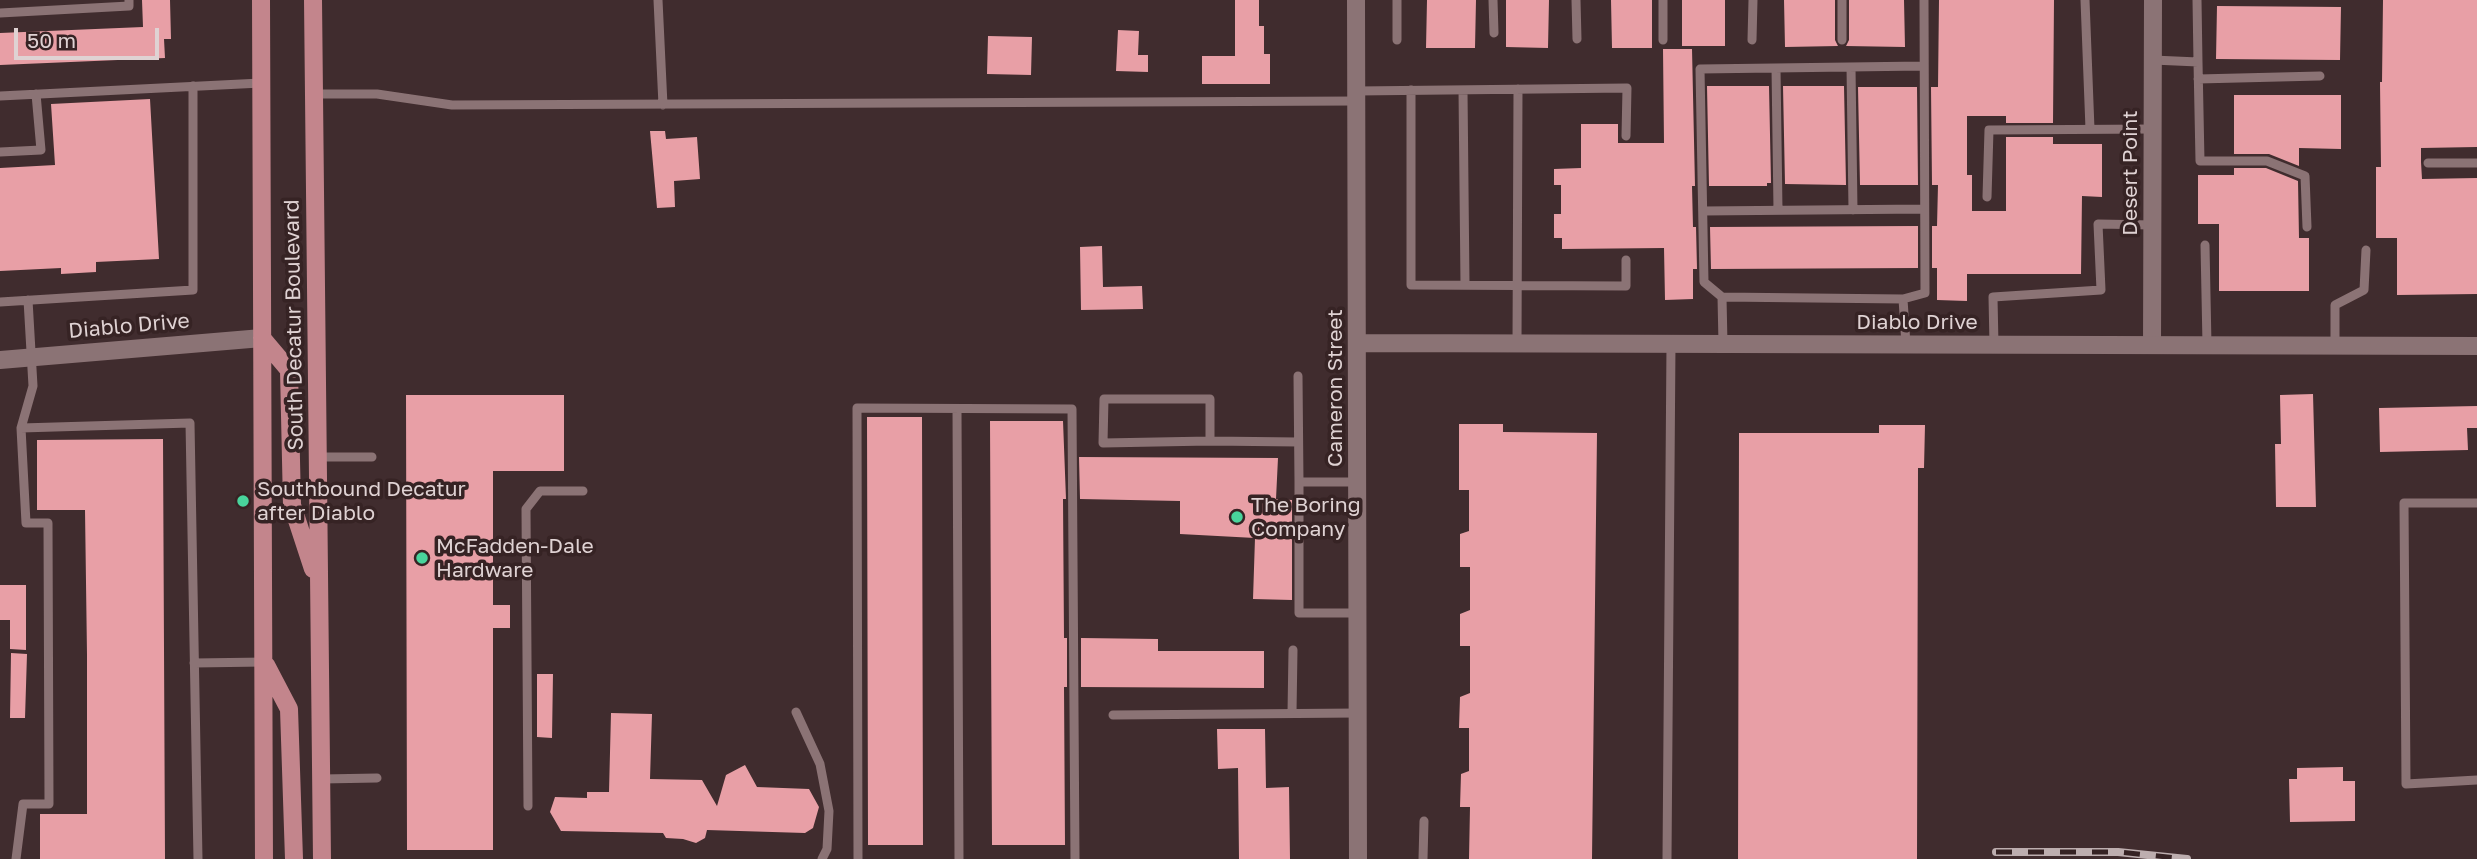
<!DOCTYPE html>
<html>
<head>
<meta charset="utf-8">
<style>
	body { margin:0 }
	#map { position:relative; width:2477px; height:859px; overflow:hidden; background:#402c2e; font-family:"Golos Text",sans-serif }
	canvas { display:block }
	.scale { position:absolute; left:14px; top:28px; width:145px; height:32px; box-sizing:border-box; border:4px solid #dfd2d3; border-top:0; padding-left:9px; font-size:21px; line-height:24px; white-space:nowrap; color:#dfd2d3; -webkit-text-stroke:5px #362324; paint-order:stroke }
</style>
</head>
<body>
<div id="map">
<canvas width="2477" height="859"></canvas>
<div class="scale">50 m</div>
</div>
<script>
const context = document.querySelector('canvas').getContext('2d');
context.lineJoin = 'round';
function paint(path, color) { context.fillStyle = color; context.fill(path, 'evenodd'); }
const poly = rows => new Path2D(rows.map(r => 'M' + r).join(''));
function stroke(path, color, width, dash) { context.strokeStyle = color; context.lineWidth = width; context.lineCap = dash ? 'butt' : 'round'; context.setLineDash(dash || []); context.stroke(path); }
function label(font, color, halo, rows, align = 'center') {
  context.font = font + ' "Golos Text",sans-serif'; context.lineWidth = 7; context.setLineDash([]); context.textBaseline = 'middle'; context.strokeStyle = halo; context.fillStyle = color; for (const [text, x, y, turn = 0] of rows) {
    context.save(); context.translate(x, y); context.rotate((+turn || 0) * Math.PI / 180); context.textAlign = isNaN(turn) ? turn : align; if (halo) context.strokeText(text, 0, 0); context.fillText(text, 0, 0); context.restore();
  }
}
const building = poly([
	[142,0,170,0,171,39,164,39,165,58,0,65,0,33,143,27],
	[1235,0,1259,0,1259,26,1264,26,1264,54,1270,54,1270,84,1202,84,1202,56,1235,56],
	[1427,0,1476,0,1475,48,1426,48],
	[1506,0,1549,0,1548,48,1506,47],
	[1611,0,1652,0,1652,48,1612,48],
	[1682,0,1725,0,1725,46,1682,46],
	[1784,0,1835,0,1835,40,1838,46,1785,47],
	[1849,0,1904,0,1905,47,1846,46,1849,40],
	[1939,0,2054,0,2053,123,2006,123,2006,116,1967,116,1967,175,1972,175,1972,211,2006,211,2006,137,2053,137,2053,144,2102,144,2102,197,2082,196,2081,274,1967,274,1967,301,1937,300,1937,268,1932,268,1932,226,1937,226,1938,185,1932,185,1931,87,1938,87],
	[2383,0,2477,0,2477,147,2421,148,2421,162,2422,179,2477,178,2477,294,2397,295,2397,238,2376,238,2376,167,2381,167,2380,82,2382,82],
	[2217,6,2341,7,2340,60,2216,59],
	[1118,30,1139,31,1138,55,1148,55,1148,72,1116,71],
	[988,36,1032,37,1031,75,987,74],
	[1663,49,1692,49,1695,186,1692,186,1693,227,1696,227,1697,269,1693,269,1693,299,1665,300,1664,248,1562,249,1562,238,1554,238,1554,214,1561,214,1561,185,1554,185,1554,169,1581,168,1581,124,1618,124,1618,143,1664,143],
	[1707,86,1769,86,1771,183,1767,183,1767,186,1709,186],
	[1783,86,1844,86,1846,185,1785,184],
	[1858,87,1917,87,1918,185,1860,185],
	[2234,95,2341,95,2341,149,2299,148,2299,166,2269,154,2234,154],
	[150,99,159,259,96,262,96,272,61,274,61,268,0,271,0,168,55,165,51,104],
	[650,131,665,131,666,139,697,137,700,179,674,181,675,207,657,208],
	[2234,168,2266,168,2298,181,2299,238,2309,238,2309,291,2219,291,2219,224,2198,224,2198,175,2234,175],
	[1918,226,1918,268,1711,269,1710,227],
	[1102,246,1103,287,1142,286,1143,309,1081,310,1080,247],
	[2313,394,2316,507,2276,507,2275,444,2281,444,2280,395],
	[406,395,564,395,564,471,493,471,493,605,510,605,510,628,493,628,493,850,407,850],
	[2477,406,2477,428,2467,428,2468,450,2380,452,2379,408],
	[867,417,922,417,923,845,868,845],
	[990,421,1063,421,1066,499,1063,499,1064,638,1067,638,1067,687,1064,687,1065,845,992,845],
	[1459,424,1503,424,1503,432,1597,433,1592,859,1469,859,1470,807,1460,807,1461,774,1469,771,1469,728,1459,728,1460,697,1470,693,1470,646,1460,646,1460,614,1470,610,1470,567,1460,567,1460,534,1469,531,1469,490,1459,490],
	[1879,425,1925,425,1924,468,1918,468,1917,859,1738,859,1739,433,1879,433],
	[163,439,165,859,40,859,40,814,87,814,87,655,85,510,37,510,37,440],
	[1079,457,1278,458,1276,499,1292,500,1292,600,1253,599,1255,538,1180,534,1180,501,1080,499],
	[0,585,26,585,26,650,10,649,10,620,0,620],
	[1081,638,1158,639,1158,651,1264,651,1264,688,1081,687],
	[11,653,27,654,25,718,10,718],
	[537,674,553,674,552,738,537,737],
	[611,713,652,714,650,779,702,780,717,806,726,775,745,765,757,787,809,789,819,807,813,828,805,833,707,830,705,838,696,843,683,839,666,838,663,833,561,831,550,812,555,797,587,798,587,792,609,792],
	[1217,729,1265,729,1266,788,1289,787,1290,859,1239,859,1238,768,1218,769],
	[2343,767,2343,781,2355,781,2355,821,2290,822,2289,779,2297,779,2297,768]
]);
const service = poly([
	[658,0,663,105],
	[1397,0,1397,40],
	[1493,0,1494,33],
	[1576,0,1577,39],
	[1663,0,1663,40],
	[1842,0,1842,40],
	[2085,0,2090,129],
	[2197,0,2198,62],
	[0,13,129,6,129,0],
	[1752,40,1753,0],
	[2153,60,2198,62,2200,161,2267,161,2305,176,2307,227],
	[1851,67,1853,210],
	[1776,68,1778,210],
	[2198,79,2320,76],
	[1411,90,1411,285,1626,286,1626,260],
	[1463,90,1465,285],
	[1357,91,1627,88,1626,136],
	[314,94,377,94,452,105,1357,101],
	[0,96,261,83],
	[0,152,41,150,36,94],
	[2428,163,2477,163],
	[1987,197,1989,130,2153,129],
	[1703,211,1924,209],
	[2205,245,2207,345],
	[1722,297,1704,282,1700,69,1923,66],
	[0,302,193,290,193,86],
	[1517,343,1518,89],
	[1723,344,1722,297,1903,299],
	[1906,345,1903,299,1925,293,1924,0],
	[1994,345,1993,297,2101,290,2098,224,2153,225],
	[2335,345,2335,305,2364,290,2366,250],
	[1298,376,1299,482,1358,482],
	[957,409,959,859],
	[21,428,190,423,198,859],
	[1210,441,1103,443,1104,399,1210,399,1210,441,1298,442],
	[318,457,372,457],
	[1299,482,1299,613,1358,613],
	[2477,503,2404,503,2406,784,2477,780],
	[194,663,265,662],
	[796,712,820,764,829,811,827,849,822,859],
	[1292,713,1293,650],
	[1113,715,1358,713],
	[322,779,377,778],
	[528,806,526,509,540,491,583,491],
	[16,859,23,804,49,804,48,523,26,523,21,428,33,386,28,300],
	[858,859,857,408,1072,409,1075,859],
	[1423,859,1424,821],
	[1667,859,1671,344]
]);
const minor = poly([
	[2152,345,2153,0],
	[0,360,262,338]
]);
const tertiary = poly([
	[1356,0,1358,859],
	[1357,343,2477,346]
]);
const primary = poly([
	[261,0,264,859],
	[313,0,322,859],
	[262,338,289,370,292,505,313,569],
	[266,665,289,709,294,859]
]);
const rail = poly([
	[1996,852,2118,852,2187,859]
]);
const markers = [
	[243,501,7,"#49d49c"],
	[1237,517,7,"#49d49c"],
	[422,558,7,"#49d49c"]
];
const streetNames = [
	["Desert Point",2130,173,-90],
	["Diablo Drive",1917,322],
	["South Decatur Boulevard",294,325,-91],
	["Diablo Drive",129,326,-5],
	["Cameron Street",1335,388,-90]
];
const poiNames = [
	["Southbound Decatur",257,489],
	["after Diablo",257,513],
	["The Boring",1251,505],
	["Company",1251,529],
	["McFadden-Dale",436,546],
	["Hardware",436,570]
];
paint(building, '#e89fa6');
stroke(service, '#8b7375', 9);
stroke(minor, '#8b7375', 18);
stroke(tertiary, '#8b7375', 18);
stroke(primary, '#c3858c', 18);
stroke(rail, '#bdaeaf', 8);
stroke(rail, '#362324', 5, [16]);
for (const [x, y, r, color] of markers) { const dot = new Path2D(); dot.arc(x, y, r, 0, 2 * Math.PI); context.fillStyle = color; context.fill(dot); stroke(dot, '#362324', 2.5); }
label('21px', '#dfd2d3', '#362324', streetNames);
label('21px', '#dfd2d3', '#362324', poiNames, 'left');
</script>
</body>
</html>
